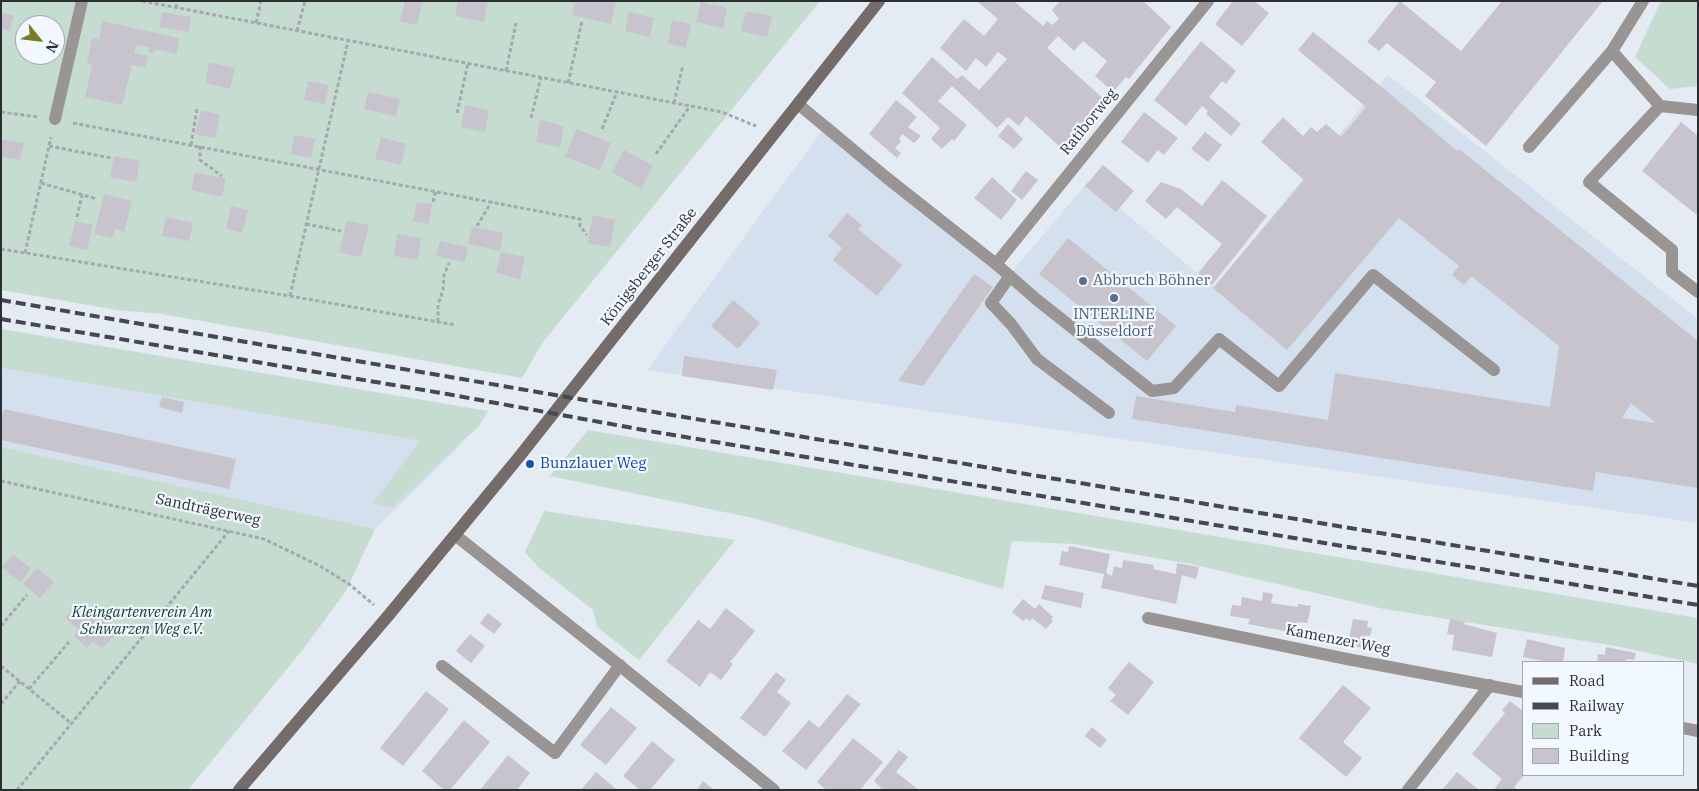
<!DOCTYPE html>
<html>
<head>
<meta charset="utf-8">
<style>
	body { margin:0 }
	#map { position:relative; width:1699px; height:791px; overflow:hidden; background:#e4ebf3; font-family:"IBM Plex Serif",serif }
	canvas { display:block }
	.frame { position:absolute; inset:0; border:2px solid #2c2f32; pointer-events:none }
	.legend { position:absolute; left:1522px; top:661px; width:162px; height:115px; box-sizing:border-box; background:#f2f8ff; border:1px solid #a3a8ad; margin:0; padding:6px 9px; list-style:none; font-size:15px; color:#2c2f32 }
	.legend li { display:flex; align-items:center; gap:10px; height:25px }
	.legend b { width:25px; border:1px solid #a3a8ad }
	.north { position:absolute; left:15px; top:15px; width:50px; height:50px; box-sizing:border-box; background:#f2f8ff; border:1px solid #a3a8ad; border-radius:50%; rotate:119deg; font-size:14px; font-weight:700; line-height:20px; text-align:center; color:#2c2f32 }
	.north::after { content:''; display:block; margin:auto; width:18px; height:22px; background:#7a7c25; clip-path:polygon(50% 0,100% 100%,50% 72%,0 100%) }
</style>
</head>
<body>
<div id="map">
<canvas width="1699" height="791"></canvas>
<div class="frame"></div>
<ul class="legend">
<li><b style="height:6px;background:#736c6b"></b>Road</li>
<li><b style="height:6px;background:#45484c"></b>Railway</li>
<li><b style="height:14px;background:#c6dcd0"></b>Park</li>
<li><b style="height:14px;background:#c8c4cd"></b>Building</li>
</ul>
<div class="north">N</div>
</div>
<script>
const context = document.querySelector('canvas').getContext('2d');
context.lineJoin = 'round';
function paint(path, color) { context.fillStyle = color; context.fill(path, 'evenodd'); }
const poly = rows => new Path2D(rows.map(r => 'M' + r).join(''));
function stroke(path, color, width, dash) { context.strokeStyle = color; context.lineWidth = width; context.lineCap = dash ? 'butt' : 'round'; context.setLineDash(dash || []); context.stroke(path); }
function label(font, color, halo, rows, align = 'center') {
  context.font = font + ' "IBM Plex Serif",serif'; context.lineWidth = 4.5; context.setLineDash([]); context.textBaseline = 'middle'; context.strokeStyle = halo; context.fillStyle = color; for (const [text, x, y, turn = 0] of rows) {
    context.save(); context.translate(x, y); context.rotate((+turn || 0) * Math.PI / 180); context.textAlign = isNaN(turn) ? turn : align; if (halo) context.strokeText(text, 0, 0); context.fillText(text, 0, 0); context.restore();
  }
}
const built = poly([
	[1388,75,1698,319,1698,523,647,370,829,121,1009,275,1088,182,1214,287],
	[1,368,420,441,459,447,375,529,1,447]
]);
const green = poly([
	[1,1,820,1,543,342,522,378,162,314,117,310,1,290],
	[25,25,55,25,55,55,25,55],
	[1661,1,1698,1,1698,86,1670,89,1635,57],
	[1,329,488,411,479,426,392,508,373,503,420,441,1,368],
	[588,430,1698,618,1698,664,1616,646,1384,609,1191,564,1073,544,1012,541,1003,589,753,518,550,476],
	[1,447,375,529,346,591,304,648,188,790,1,790],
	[544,511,735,540,639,660,597,627,593,610,538,567,525,552]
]);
const building = poly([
	[405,1,423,1,417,25,400,21],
	[458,1,488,1,484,22,455,16],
	[575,1,616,1,611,24,572,15],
	[977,1,1015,1,1015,2,1043,26,1047,21,1052,25,1059,19,1052,10,1060,1,1143,1,1171,27,1129,79,1126,77,1113,92,1095,76,1107,61,1083,41,1074,51,1058,36,1047,48,1106,101,1091,120,1093,122,1068,154,1026,116,1019,126,1008,117,997,128,952,86,938,101,967,125,954,141,952,139,942,149,931,139,940,128,902,93,932,57,957,79,962,75,979,90,1007,59,998,52,986,67,976,58,966,71,940,48,964,19,984,36,998,19],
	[1233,1,1254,1,1269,13,1242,46,1215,24],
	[1400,1,1461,51,1502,1,1603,1,1486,146,1425,96,1436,82,1387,43,1379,51,1367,42],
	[701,2,727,8,723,28,696,22],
	[746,11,772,16,767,37,741,31],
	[162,12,191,17,189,32,159,27],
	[629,12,654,18,650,37,625,31],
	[1,13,14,15,10,31,1,29],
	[672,20,691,24,686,48,668,44],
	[102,21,179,38,177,54,155,49,154,53,148,52,149,47,136,45,134,53,148,56,145,67,132,65,122,105,85,97,92,65,87,63,92,38,99,39],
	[1313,32,1383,88,1456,150,1457,151,1459,149,1698,341,1698,488,1596,472,1593,491,1132,419,1136,396,1235,412,1236,405,1328,420,1335,373,1550,407,1559,346,1471,276,1464,285,1452,275,1459,266,1399,218,1287,350,1213,288,1304,180,1261,142,1283,117,1303,136,1311,127,1317,132,1326,124,1341,137,1366,107,1298,50],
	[1631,403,1656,423,1622,418],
	[17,33,25,35,25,54,23,54,24,48,14,45],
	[1201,41,1236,71,1226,84,1222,81,1209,97,1241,124,1231,136,1206,114,1208,111,1202,106,1186,126,1154,100],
	[31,55,55,55,54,61],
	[209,62,235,68,230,89,205,83],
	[308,81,329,85,325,104,304,100],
	[368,92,400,99,396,116,364,109],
	[896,100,917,117,908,127,921,136,914,143,902,134,899,139,901,141,895,148,901,153,897,158,869,134],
	[465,105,489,110,485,132,461,127],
	[201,110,220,115,215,138,195,134],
	[1144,112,1178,138,1164,155,1158,150,1148,163,1121,142],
	[540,120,564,126,560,147,536,142],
	[1681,122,1698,136,1698,216,1642,171],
	[1008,124,1023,139,1014,149,998,136],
	[576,129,611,143,600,170,565,157],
	[1205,132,1222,145,1208,162,1191,149],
	[294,135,315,139,311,158,291,154],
	[381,137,406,144,401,165,375,159],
	[1,139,24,143,20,160,1,157],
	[624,150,653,166,641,189,612,172],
	[114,156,140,161,136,182,110,177],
	[1103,165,1134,191,1116,212,1085,186],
	[1026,171,1038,180,1022,200,1011,191],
	[195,172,226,179,222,197,191,190],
	[992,177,1017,200,1001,220,974,198],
	[1222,180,1267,216,1212,285,1198,273,1222,244,1177,207,1166,219,1145,201,1161,182,1181,189,1202,206],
	[104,194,132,201,124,232,115,229,113,238,94,234],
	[417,202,432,204,429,224,413,221],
	[231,206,248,210,242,233,226,229],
	[847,213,862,225,858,229,902,265,877,296,833,260,842,248,828,236],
	[593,215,615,220,610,247,587,243],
	[166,217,193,223,189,241,162,236],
	[347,220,369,225,361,257,339,252],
	[75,221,93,225,87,250,69,246],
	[472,227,503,233,500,251,468,244],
	[397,234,421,238,418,260,394,256],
	[1068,238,1176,326,1147,361,1039,274],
	[440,241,468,247,465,262,436,256],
	[501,252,525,257,520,279,496,273],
	[974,274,993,287,923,386,898,381],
	[733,300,760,323,738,349,711,326],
	[684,356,777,370,773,390,682,376],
	[162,397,184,402,182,413,159,407],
	[4,409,236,459,229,489,1,440,1,422],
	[1069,546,1110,554,1106,573,1112,576,1114,566,1122,568,1123,560,1154,565,1153,569,1176,574,1177,563,1199,567,1196,579,1182,575,1176,604,1101,588,1104,574,1059,565,1062,551,1068,552],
	[13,554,31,569,20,582,2,567],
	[37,568,54,582,40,598,23,584],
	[1045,585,1084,593,1081,608,1041,599],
	[1263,592,1273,594,1271,603,1298,607,1298,604,1311,606,1307,623,1297,622,1295,633,1248,624,1250,619,1230,616,1232,605,1241,606,1242,597,1262,601],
	[1023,599,1035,609,1039,604,1053,617,1051,619,1053,621,1046,629,1032,618,1030,621,1026,618,1023,621,1012,612],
	[74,607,87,617,93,610,118,631,102,649,93,641,87,648,74,636,79,630,65,618],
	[726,608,755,631,730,662,733,664,721,680,710,672,700,687,666,661,698,620,710,629],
	[488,613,502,624,494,634,480,623],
	[1353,619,1368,621,1367,627,1372,628,1370,636,1365,635,1363,648,1348,645],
	[1450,619,1465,622,1464,624,1497,633,1492,657,1452,650,1454,635,1447,634],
	[1303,629,1328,634,1327,640,1301,635],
	[470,634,485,646,471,663,456,651],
	[1527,639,1565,648,1563,662,1548,662,1523,657],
	[1606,647,1636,653,1634,660,1626,659,1626,662,1597,662,1598,654,1605,655],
	[1129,662,1154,682,1128,715,1110,701,1116,695,1108,688],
	[776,672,786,680,777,692,791,703,765,737,740,718],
	[1343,685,1371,708,1343,742,1362,758,1346,777,1299,738],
	[426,691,449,709,403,766,380,748],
	[847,694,861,704,806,770,782,751,809,720,819,728],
	[1510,701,1523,711,1522,769,1523,775,1524,775,1514,787,1518,790,1497,790,1495,788,1502,779,1472,754,1505,713,1502,710],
	[611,707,637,728,606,765,580,745],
	[464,720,490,742,450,790,444,790,422,771],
	[1092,727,1107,740,1100,748,1085,736],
	[853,738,883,762,860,790,826,790,817,782],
	[652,741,675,760,650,790,640,790,623,776],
	[899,750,908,757,896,772,919,790,880,790,881,788,874,781],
	[508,755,530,773,517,790,480,790],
	[596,772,617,790,581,790],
	[1457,772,1479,790,1442,790],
	[703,781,714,790,697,790]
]);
const path = poly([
	[142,1,722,112,756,126],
	[176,8,177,1],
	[256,23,261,1],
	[297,31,305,1],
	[506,71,516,23],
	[568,83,582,21],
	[674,103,683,65],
	[1,112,38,117],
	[457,113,468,63],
	[531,118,541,77],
	[73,123,580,219,580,226,587,235],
	[602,129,617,92],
	[191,145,197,109],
	[49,146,111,158],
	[200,146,200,160,222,176],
	[656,154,690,106],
	[41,183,97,199],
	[433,202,436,190],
	[77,217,82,195],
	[306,224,341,231],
	[477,226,492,201],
	[1,249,290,296,456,325],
	[25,253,51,137],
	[290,296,348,41],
	[438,322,438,305,443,290,444,275,449,263],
	[1,481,264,539,320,566,349,584,374,605],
	[1,626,27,595],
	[1,666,72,724],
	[29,689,69,642],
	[1,704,20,681],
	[17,790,229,531]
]);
const service = poly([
	[1643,1,1612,51,1660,106],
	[1698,110,1660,106,1589,182,1672,250,1672,272,1698,292],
	[55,119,82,1],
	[1529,147,1612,51],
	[996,264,1036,299,1152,391,1174,388,1219,339,1279,386,1373,275,1494,370],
	[1010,276,991,303,1011,324,1037,359,1109,413],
	[1148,618,1347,659,1523,692],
	[442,666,555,753,620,665],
	[1683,728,1698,731],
	[1408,790,1490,685]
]);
const minor = poly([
	[798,104,887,178,996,264,1208,1],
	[455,535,609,657,774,790]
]);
const secondary = poly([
	[239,790,388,616,519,457,879,1]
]);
const rail = poly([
	[1,300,666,414,1698,586],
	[1,319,447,394,649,431,1698,605]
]);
const markers = [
	[1083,281,5,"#5c6f8a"],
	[1114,298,5,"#5c6f8a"],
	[530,464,5,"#1a4fb4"]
];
const streetNames = [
	["Ratiborweg",1089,122,-51],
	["Königsberger Straße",649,267,-52],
	["Sandträgerweg",208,510,12],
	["Kamenzer Weg",1338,640,11]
];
const serviceNames = [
	["Abbruch Böhner",1093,281],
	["INTERLINE",1114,315,"center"],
	["Düsseldorf",1114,332,"center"]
];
const transitNames = [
	["Bunzlauer Weg",540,464]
];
const parkNames = [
	["Kleingartenverein Am",142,613],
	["Schwarzen Weg e.V.",142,630]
];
paint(built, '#d4e0ee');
paint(green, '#c6dcd0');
paint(building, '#c8c4cd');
stroke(path, '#a3a9af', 3, [4, 2.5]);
stroke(service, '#999594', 12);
stroke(minor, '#999594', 12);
stroke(secondary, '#736c6b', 12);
stroke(rail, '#45484c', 4, [10, 5]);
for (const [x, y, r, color] of markers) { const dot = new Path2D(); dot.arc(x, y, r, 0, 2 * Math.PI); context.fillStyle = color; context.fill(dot); stroke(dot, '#f2f8ff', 2); }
label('15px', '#2c2f32', '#f2f8ff', streetNames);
label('15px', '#4e5e75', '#f2f8ff', serviceNames, 'left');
label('15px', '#164399', '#f2f8ff', transitNames, 'left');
label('italic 15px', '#103c2a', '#f2f8ff', parkNames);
</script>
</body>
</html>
